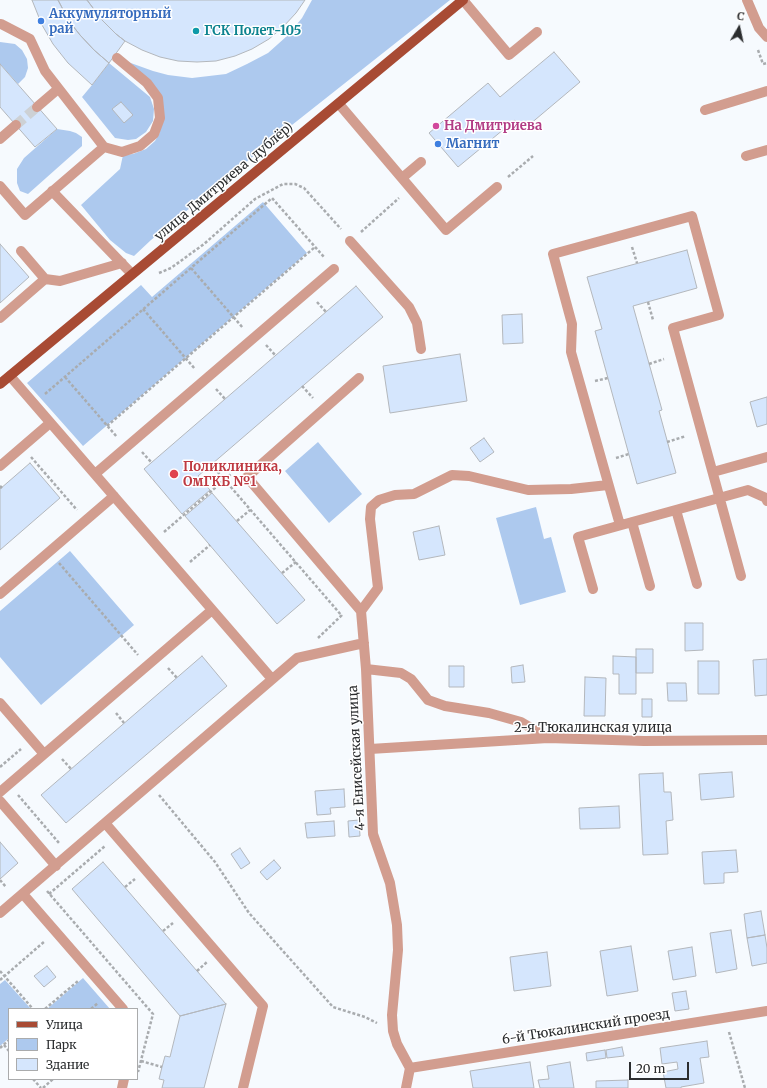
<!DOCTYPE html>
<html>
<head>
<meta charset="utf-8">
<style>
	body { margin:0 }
	#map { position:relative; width:767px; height:1088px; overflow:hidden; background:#f6fafe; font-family:Merriweather,serif }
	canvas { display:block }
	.legend { position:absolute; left:8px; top:1008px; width:130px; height:72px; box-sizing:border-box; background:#fff; border:1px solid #aaabac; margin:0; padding:5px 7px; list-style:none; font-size:12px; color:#2b2d2f }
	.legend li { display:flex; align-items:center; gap:8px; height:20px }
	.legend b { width:20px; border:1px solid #aaabac }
	.north { position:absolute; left:719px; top:8px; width:40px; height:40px; -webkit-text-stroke:3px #fff; paint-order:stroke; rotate:9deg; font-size:11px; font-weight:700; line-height:16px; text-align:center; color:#2b2d2f }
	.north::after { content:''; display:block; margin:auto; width:14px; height:18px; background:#2b2d2f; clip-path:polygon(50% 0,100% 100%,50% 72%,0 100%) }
	.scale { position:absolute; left:629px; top:1062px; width:60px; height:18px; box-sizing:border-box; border:2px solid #2b2d2f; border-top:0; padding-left:5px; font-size:12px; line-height:14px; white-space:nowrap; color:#2b2d2f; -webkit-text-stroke:3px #fff; paint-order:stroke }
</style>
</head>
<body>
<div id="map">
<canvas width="767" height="1088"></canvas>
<ul class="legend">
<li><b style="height:5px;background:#a84b34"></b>Улица</li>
<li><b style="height:11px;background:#adc9ee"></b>Парк</li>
<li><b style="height:11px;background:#d5e6fd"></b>Здание</li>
</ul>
<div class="north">С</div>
<div class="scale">20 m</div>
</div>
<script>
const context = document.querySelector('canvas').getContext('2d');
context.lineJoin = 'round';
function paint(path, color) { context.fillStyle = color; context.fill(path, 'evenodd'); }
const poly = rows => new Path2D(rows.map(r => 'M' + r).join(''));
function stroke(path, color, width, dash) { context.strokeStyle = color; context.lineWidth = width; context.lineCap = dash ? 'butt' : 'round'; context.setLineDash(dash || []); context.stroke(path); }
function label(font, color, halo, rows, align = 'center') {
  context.font = font + ' Merriweather,serif'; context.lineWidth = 3; context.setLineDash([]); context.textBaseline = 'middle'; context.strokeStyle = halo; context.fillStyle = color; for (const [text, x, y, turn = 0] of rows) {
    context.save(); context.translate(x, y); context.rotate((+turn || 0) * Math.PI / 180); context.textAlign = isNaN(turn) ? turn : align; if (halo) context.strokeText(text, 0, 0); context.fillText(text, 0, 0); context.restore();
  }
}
const green = poly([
	[312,0,450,0,273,140,151,240,134,256,126,253,110,240,81,205,120,169,123,155,133,154,146,149,155,141,160,132,161,96,128,62,153,71,168,75,192,78,226,74,247,64,268,53,287,36,302,18],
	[0,42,15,44,22,50,27,59,28,68,25,77,18,84,0,64],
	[109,63,150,97,154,109,153,121,146,132,136,139,128,140,115,138,82,97,92,85],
	[57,129,70,131,76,133,82,137,82,146,28,194,20,191,17,183,17,169,24,158],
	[263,202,307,253,83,446,27,383,141,285,152,297],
	[318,442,362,494,329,523,285,471],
	[536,507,544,539,551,537,566,592,520,605,496,518],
	[70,551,134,625,41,705,0,657,0,611],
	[83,978,110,1009,47,1009],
	[5,980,31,1009,9,1009,9,1038,0,1046,0,984]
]);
const building = poly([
	[32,0,58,0,69,21,80,35,94,50,109,63,92,85,68,63,53,44,42,25,32,0],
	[58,0,87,0,102,20,116,34,125,41,109,63,94,50,80,35,69,21,58,0],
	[87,0,305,0,296,13,283,27,269,39,252,49,235,56,216,61,197,62,178,61,160,57,142,50,125,41,116,34,102,20,87,0],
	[554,52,580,82,523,130,515,120,458,167,429,133,488,83,500,97,554,52],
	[0,64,57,129,35,147,0,107,0,64],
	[121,102,133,115,124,123,112,109,121,102],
	[0,244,29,277,0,303,0,244],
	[687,250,697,288,633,306,662,410,659,411,676,473,637,484,595,331,602,329,587,277,687,250],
	[356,286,383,317,198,476,210,490,182,514,144,469,356,286],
	[522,314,523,343,503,344,502,315,522,314],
	[460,354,467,401,390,413,383,366,460,354],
	[767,397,767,424,757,427,750,402,767,397],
	[484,438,494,452,480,462,470,448,484,438],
	[30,463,60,498,0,550,0,489,30,463],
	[212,493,305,600,277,624,185,516,212,493],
	[439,526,445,555,419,560,413,532,439,526],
	[685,623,703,623,703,650,685,651,685,623],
	[636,649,653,649,653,673,636,673,636,649],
	[202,656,227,686,66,823,41,795,202,656],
	[613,656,636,657,636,694,619,694,619,674,613,674,613,656],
	[767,659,767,695,755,696,753,660,767,659],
	[698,661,719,661,719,694,698,694,698,661],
	[523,665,525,682,512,683,511,667,523,665],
	[449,666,464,666,464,687,449,687,449,666],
	[585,677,606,678,605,716,584,716,585,677],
	[667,683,686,683,687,701,668,701,667,683],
	[642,699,652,699,652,717,642,717,642,699],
	[732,772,734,797,701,800,699,774,732,772],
	[663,773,664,792,671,792,673,820,666,821,668,854,643,855,639,774,663,773],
	[344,789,345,807,330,808,331,814,317,815,315,791,344,789],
	[619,806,620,828,580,829,579,808,619,806],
	[359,820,360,836,349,837,348,821,359,820],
	[334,821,335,836,307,838,305,823,334,821],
	[0,842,18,863,0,879,0,842],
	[240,848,250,863,241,869,231,854,240,848],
	[736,850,738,872,724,873,724,883,704,884,702,852,736,850],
	[274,860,281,868,267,880,260,872,274,860],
	[103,862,197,971,226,1004,180,1016,72,889,103,862],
	[761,911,765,935,747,938,744,914,761,911],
	[731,930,737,969,716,973,710,933,731,930],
	[765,935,767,948,767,963,752,966,747,938,765,935],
	[631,946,638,991,607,996,600,951,631,946],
	[692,947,696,976,673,980,668,951,692,947],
	[547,952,551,986,514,991,510,957,547,952],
	[47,966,56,977,44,987,34,976,47,966],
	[686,991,689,1009,675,1011,672,993,686,991],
	[226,1004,204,1088,162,1088,164,1080,159,1079,162,1067,165,1056,170,1057,180,1016,226,1004],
	[707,1041,709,1057,700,1058,704,1083,681,1087,681,1088,666,1088,663,1072,678,1069,677,1062,662,1064,660,1048,707,1041],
	[622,1047,624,1056,607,1058,606,1050,622,1047],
	[605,1050,606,1058,587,1061,586,1053,605,1050],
	[530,1062,534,1088,473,1088,470,1071,530,1062],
	[570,1062,574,1088,540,1088,538,1080,549,1079,547,1066,570,1062],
	[628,1080,628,1088,596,1088,596,1081,628,1080]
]);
const minorTunnel = poly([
	[16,125,37,107]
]);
const path = poly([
	[758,50,763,64,767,63],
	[508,177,533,156],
	[361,232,399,198],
	[632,247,637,263],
	[191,268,243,328],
	[159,273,171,268,204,244,255,199,283,184,295,184,304,188,341,229],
	[317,302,326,312],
	[648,302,653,320],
	[143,309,195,369],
	[266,345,275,355],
	[649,364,664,359],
	[65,377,117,437],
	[595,381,608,378],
	[302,386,313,398],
	[216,389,225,399],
	[45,394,272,198,324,257],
	[107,426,315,247],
	[667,442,686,436],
	[142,452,151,462],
	[31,457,77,510],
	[616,458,629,454],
	[211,464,342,616],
	[0,486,2,488],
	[237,521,250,510],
	[164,532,231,474],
	[190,562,210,545],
	[59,563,138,655],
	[282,573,296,562],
	[318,638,342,615],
	[168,668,177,678],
	[116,713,124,723],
	[62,759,71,769],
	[0,767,21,749],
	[18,795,59,843],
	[159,795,215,862,249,913,333,1007,365,1017,377,1023],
	[0,880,6,887],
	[125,887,135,879],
	[47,891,153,1014,138,1072],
	[49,894,105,846],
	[163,931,173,923],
	[0,971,33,1009],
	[197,971,207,962],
	[0,980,45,941],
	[45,1009,78,981],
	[91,1009,98,1003],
	[729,1032,745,1088],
	[4,1045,9,1051],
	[0,1048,9,1040],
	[141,1061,162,1067],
	[33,1079,41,1088],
	[43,1088,53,1079]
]);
const minor = poly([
	[463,0,509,55,537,32],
	[747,0,759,28,767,37],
	[0,24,1,24,30,39,45,71,104,147,122,152,140,146,154,134,160,118,158,98,147,83,117,58],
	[339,104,446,230,497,187],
	[37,107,58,89],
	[705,110,767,91],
	[0,139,16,125],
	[746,156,767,150],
	[402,178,421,162],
	[0,186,25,215,104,147],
	[52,191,132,274],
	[350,241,409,307,417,323,421,349],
	[45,279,60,281,122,263],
	[0,318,45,279,21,251],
	[10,376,272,679],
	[359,378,247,477,361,611],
	[0,466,50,423],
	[713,472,767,457],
	[95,474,334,269],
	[676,510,697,584],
	[632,522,650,586],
	[620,525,571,352,572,324,553,254,692,216,719,315,673,328,741,576],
	[593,589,578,537,748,490,766,498,767,501],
	[0,594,114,496],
	[361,611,366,669,373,834,390,883,397,925,398,950,392,1015,393,1031,397,1044,410,1068,406,1088],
	[361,611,378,588,370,519,371,507,379,500,395,495,414,494,452,475,469,476,528,490,571,489,608,485],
	[366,669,401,673,411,679,428,700,445,706,489,713,521,722,548,738],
	[0,703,44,754],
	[370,749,548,738,644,741,767,740],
	[0,792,212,610],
	[0,801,56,866],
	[105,823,263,1006,243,1088],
	[23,894,123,1009],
	[0,913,297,658,364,643],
	[410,1068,767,1011],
	[122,1088,124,1079]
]);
const major = poly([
	[0,384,463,0]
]);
const markers = [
	[41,21,4,"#3f7fe0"],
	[196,31,4,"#0f9aa8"],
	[436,126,4,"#d1479c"],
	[438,144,4,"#3f7fe0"],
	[174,474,5,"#e0444e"]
];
const shopNames = [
	["Аккумуляторный",49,14],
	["рай",49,29],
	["Магнит",446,144]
];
const cultureNames = [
	["ГСК Полет-105",204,31]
];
const hotelNames = [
	["На Дмитриева",444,126]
];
const streetNames = [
	["улица Дмитриева (дублёр)",224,182,-40],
	["2-я Тюкалинская улица",593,728],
	["4-я Енисейская улица",357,758,-93],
	["6-й Тюкалинский проезд",586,1027,-9]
];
const healthNames = [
	["Поликлиника,",183,467],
	["ОмГКБ №1",183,482]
];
paint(green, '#adc9ee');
paint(building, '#d5e6fd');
stroke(building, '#b3b7bc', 1);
stroke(minorTunnel, '#cdd1d5', 10, [10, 5]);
stroke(path, '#a9acaf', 2.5, [3, 2]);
stroke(minor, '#d29d8f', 10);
stroke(major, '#a84b34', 10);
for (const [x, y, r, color] of markers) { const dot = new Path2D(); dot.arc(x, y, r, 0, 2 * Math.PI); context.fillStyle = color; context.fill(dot); stroke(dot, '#fff', 1.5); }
label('bold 13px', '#366cbe', '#fff', shopNames, 'left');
label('bold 13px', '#0d838f', '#fff', cultureNames, 'left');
label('bold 13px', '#b23c85', '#fff', hotelNames, 'left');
label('13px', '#2b2d2f', '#fff', streetNames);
label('bold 13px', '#be3a42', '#fff', healthNames, 'left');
</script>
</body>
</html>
